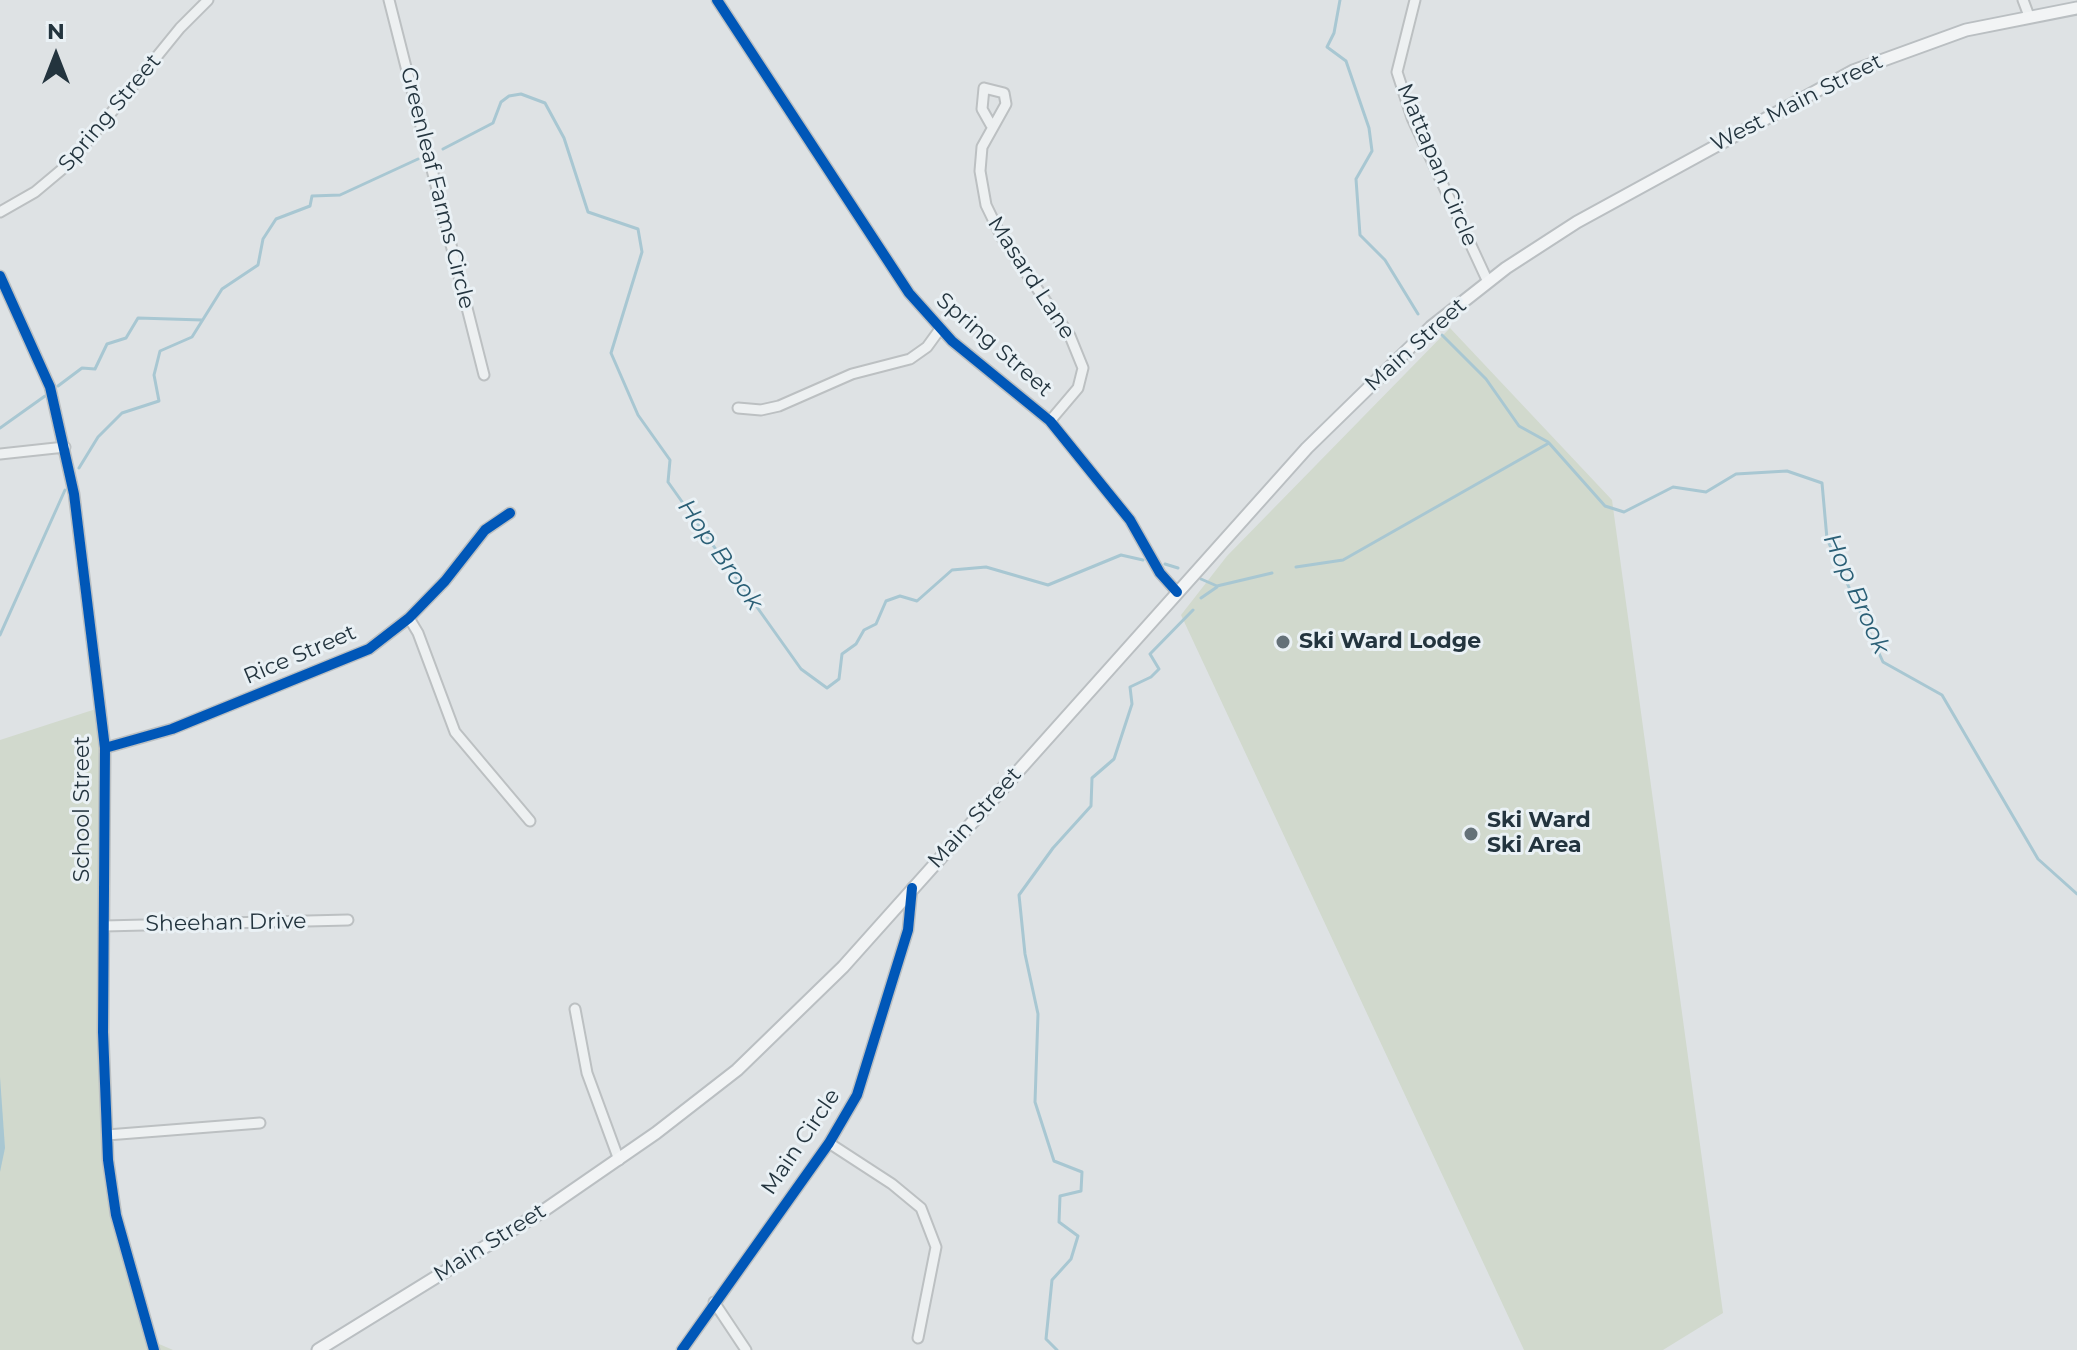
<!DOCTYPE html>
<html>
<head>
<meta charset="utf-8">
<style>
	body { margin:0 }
	#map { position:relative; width:2077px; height:1350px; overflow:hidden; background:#dee2e4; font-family:Montserrat,sans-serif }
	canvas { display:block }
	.north { position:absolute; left:16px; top:16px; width:80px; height:80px; -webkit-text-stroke:6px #eaf1f5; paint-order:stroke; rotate:0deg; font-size:22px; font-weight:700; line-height:32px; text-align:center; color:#23343e }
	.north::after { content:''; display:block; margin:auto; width:28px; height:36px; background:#23343e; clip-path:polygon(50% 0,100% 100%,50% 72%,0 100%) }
</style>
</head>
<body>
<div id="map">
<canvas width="2077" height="1350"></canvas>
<div class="north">N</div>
</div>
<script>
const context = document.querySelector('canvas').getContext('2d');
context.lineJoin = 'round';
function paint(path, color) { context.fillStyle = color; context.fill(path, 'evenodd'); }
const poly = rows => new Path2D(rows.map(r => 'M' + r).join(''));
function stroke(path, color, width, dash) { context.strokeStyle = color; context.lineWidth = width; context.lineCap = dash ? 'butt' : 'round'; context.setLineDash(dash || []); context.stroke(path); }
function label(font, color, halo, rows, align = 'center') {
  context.font = font + ' Montserrat,sans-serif'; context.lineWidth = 6; context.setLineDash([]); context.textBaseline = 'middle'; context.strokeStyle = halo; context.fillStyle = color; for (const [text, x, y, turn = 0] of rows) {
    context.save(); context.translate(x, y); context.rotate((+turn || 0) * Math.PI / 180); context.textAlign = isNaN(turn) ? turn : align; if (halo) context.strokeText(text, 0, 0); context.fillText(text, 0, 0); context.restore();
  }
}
const green = poly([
	[1450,328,1612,500,1723,1313,1663,1350,1524,1350,1181,615,1227,556],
	[99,708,102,746,105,1157,152,1341,173,1350,0,1350,0,740]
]);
const water = poly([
	[0,1077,5,1148,0,1172]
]);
const stream = poly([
	[1340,0,1334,33,1327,47,1346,61,1369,128,1372,151,1356,179,1360,235,1385,260,1418,314],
	[443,149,493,123,501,102,509,96,521,94,545,103,564,138,588,212,638,229,642,252,611,353,638,415,670,460,668,482,801,669,827,688,839,679,842,654,856,644,864,630,876,624,886,601,900,596,917,601,952,570,986,567,1048,585,1121,555,1143,560],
	[1442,335,1486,379,1519,426,1548,442],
	[58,386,82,368,95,369,107,344,126,338,138,318,202,320],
	[0,428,45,396],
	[79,468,98,437,122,413,159,401,154,375,160,351,192,337,222,289,258,265,263,239,276,219,310,206,312,196,340,195,418,159],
	[1165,564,1178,568],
	[1296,567,1343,560,1549,443,1605,506,1624,512,1673,487,1706,492,1736,474,1787,471,1822,483,1827,539,1883,662,1942,695,2038,859,2077,894],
	[1201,579,1217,586,1272,573],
	[1201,598,1217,587],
	[0,635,65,490],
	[1057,1350,1046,1339,1052,1280,1071,1259,1078,1236,1059,1222,1060,1196,1081,1191,1082,1172,1054,1161,1035,1102,1038,1014,1025,954,1019,895,1053,848,1091,806,1092,778,1114,759,1132,704,1130,687,1151,677,1159,669,1150,654,1193,610]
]);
const minor = poly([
	[389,0,484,375],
	[717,0,909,293,952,341,1050,421,1130,520,1160,573,1177,592],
	[1415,0,1397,72,1412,118,1488,282],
	[2023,0,2029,16],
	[991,125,982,109,984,88,1004,93,1006,104,982,147,980,171,986,205,1002,238,1070,336,1083,368,1078,388,1050,421],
	[0,212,35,192,72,161,180,28,208,0],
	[0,276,50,387,74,494,105,748,103,1032,108,1160,116,1215,154,1350],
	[738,408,761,410,779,406,852,374,910,359,927,347,940,329],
	[0,454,65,447],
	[409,618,418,633,455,732,530,821],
	[105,748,172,729,369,649,409,618,445,581,485,530,510,513],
	[104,926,348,920],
	[575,1009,587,1073,619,1160],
	[107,1135,260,1123],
	[829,1143,892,1184,921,1208,936,1247,918,1338],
	[714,1302,746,1350],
	[682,1350,829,1143,857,1095,908,930,912,888]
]);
const major = poly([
	[318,1350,543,1211,656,1133,737,1070,843,967,1307,448,1431,327,1506,268,1577,222,1853,71,1966,30,2077,8]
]);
const cycleway = poly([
	[717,0,909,293,952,341,1050,421,1130,520,1160,573,1177,592],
	[0,276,50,387,74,494,105,748,103,1032,108,1160,116,1215,154,1350],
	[105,748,172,729,369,649,409,618,445,581,485,530,510,513],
	[682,1350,829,1143,857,1095,908,930,912,888]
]);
const markers = [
	[1283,642,8,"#647178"],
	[1471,834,8,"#647178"]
];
const streetNames = [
	["West Main Street",1797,103,-27],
	["Spring Street",110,113,-50],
	["Mattapan Circle",1437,165,67],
	["Greenleaf Farms Circle",437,188,76],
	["Masard Lane",1031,278,57],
	["Spring Street",994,345,41],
	["Main Street",1416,345,-42],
	["Rice Street",300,655,-23],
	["School Street",83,809,-90],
	["Main Street",975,818,-48],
	["Sheehan Drive",226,923,-1],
	["Main Circle",801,1142,-56],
	["Main Street",490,1243,-32]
];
const poiNames = [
	["Ski Ward Lodge",1299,642],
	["Ski Ward",1487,821],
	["Ski Area",1487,846]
];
const waterNames = [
	["Hop Brook",720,555,55],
	["Hop Brook",1856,594,66]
];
paint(green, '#d1d9cd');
paint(water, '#a8c7d2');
stroke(stream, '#a8c7d2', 3);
stroke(minor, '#bcc0c2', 13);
stroke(major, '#babfc2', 15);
stroke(minor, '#edf0f1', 9);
stroke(major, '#f2f4f5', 11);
stroke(cycleway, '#0057b8', 10);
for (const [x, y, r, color] of markers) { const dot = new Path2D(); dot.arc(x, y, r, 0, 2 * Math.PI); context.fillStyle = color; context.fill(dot); stroke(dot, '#eaf1f5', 3); }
label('22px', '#23343e', '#eaf1f5', streetNames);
label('bold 22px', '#23343e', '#eaf1f5', poiNames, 'left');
label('italic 24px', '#2a5f76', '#eaf1f5', waterNames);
</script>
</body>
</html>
